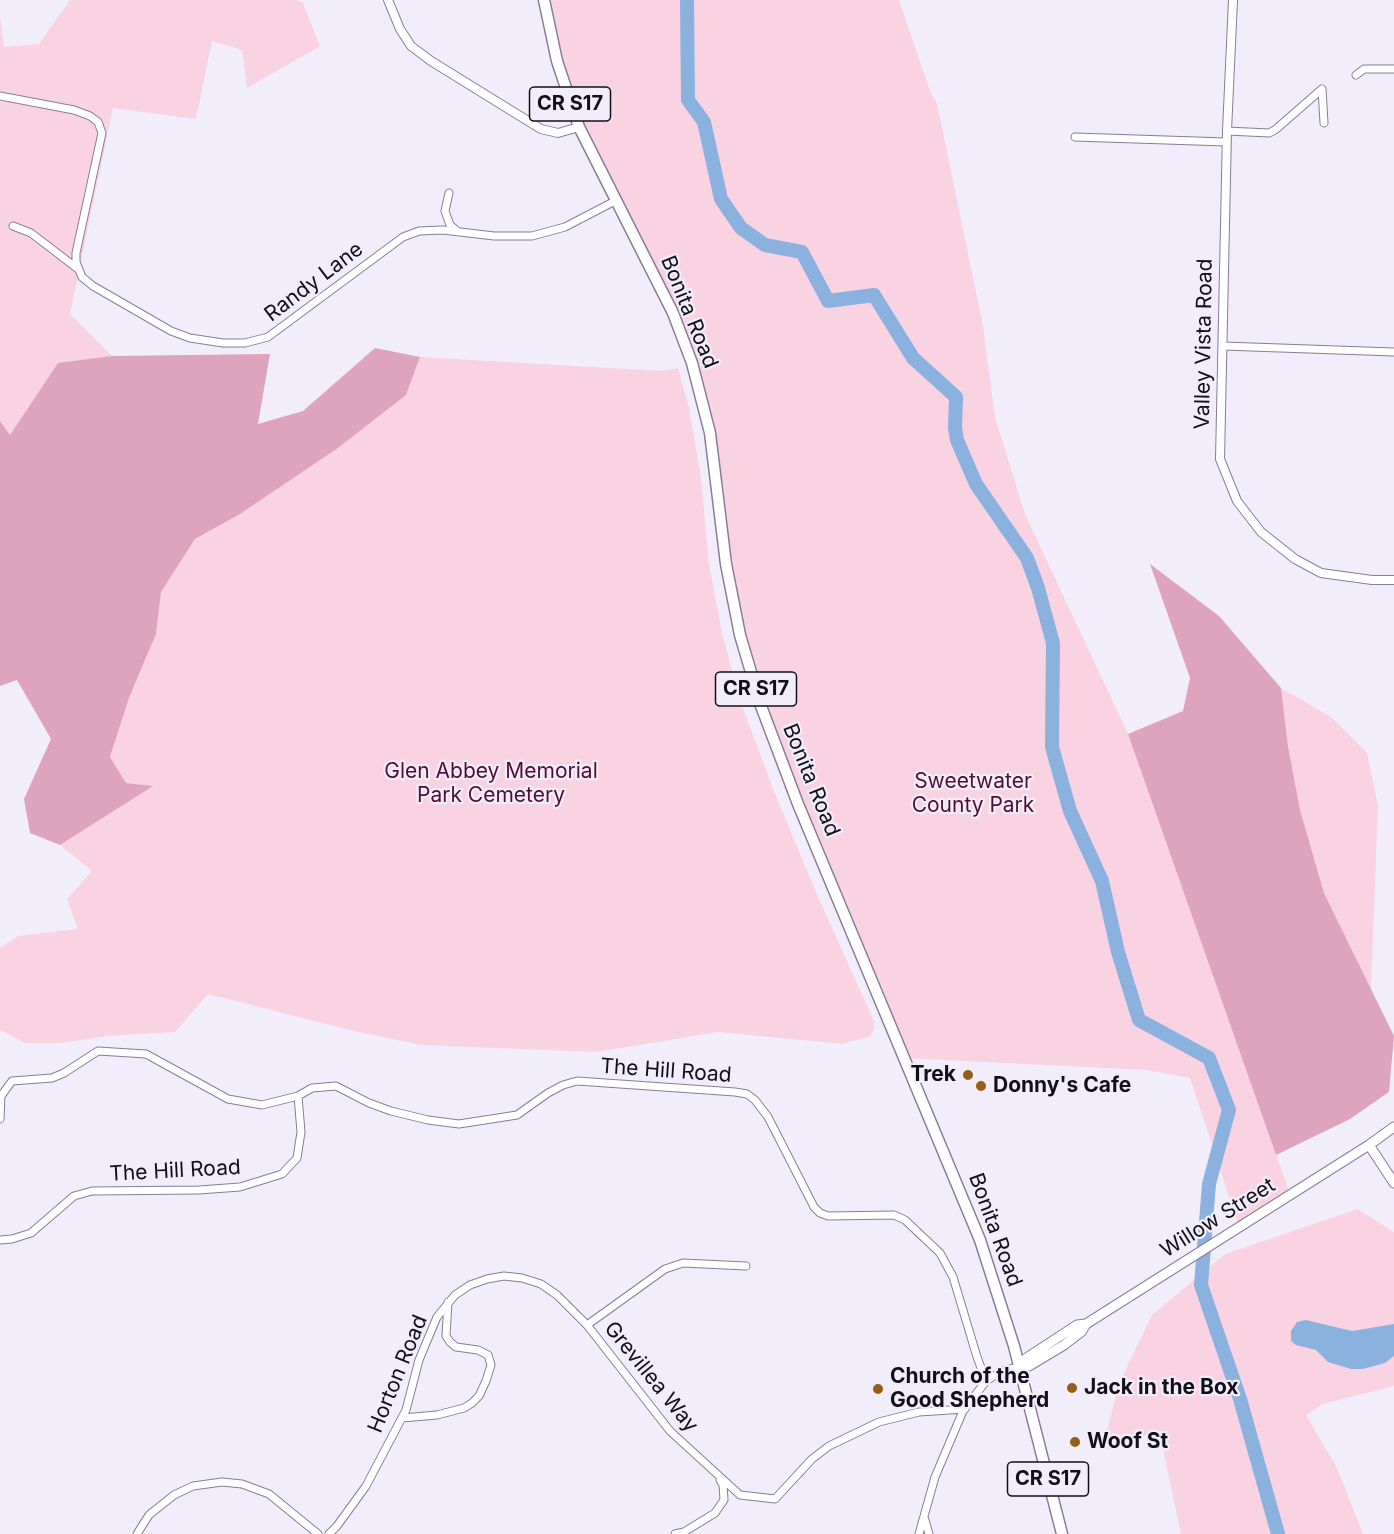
<!DOCTYPE html>
<html>
<head>
<meta charset="utf-8">
<style>
	body { margin:0 }
	canvas { display:block; background:#f2edfb }
</style>
</head>
<body>
<canvas width="1394" height="1534"></canvas>
<script>
const context = document.querySelector('canvas').getContext('2d');
context.lineJoin = 'round';
function paint(path, color) { context.fillStyle = color; context.fill(path, 'evenodd'); }
const poly = rows => new Path2D(rows.map(r => 'M' + r).join(''));
function stroke(path, color, width, dash) { context.strokeStyle = color; context.lineWidth = width; context.lineCap = dash ? 'butt' : 'round'; context.setLineDash(dash || []); context.stroke(path); }
function label(font, color, halo, rows, align = 'center') {
  context.font = font + ' Inter,sans-serif'; context.lineWidth = 4.5; context.setLineDash([]); context.textBaseline = 'middle'; context.strokeStyle = halo; context.fillStyle = color; for (const [text, x, y, turn = 0] of rows) {
    context.save(); context.translate(x, y); context.rotate((+turn || 0) * Math.PI / 180); context.textAlign = isNaN(turn) ? turn : align; if (halo) context.strokeText(text, 0, 0); context.fillText(text, 0, 0); context.restore();
  }
}
const green = poly([
	[70,0,296,0,303,3,320,46,247,88,242,50,212,41,196,119,113,108,70,314,112,356,56,367,10,435,0,421,0,15,4,47,39,44],
	[545,0,899,0,931,94,937,103,983,326,995,417,1025,514,1128,734,1290,1194,1239,1227,1190,1078,1146,1070,904,1058,799,804,744,649,714,468,689,355,579,127],
	[420,357,662,371,678,368,689,408,701,477,709,564,722,633,741,703,775,794,816,892,874,1021,874,1030,870,1036,843,1044,718,1032,597,1052,421,1045,354,1031,208,994,175,1032,106,1036,62,1043,25,1043,0,1030,0,948,18,936,78,929,67,899,92,871,60,845,152,786,126,783,110,758,129,698,156,634,161,592,195,539,240,514,338,448,406,395],
	[1281,688,1331,717,1367,753,1378,805,1371,990,1324,893,1300,811,1288,746],
	[1358,1209,1394,1232,1394,1386,1323,1404,1306,1415,1337,1468,1363,1534,1181,1534,1159,1431,1102,1451,1119,1383,1152,1315,1225,1254]
]);
const forest = poly([
	[375,348,420,357,406,395,338,448,240,514,195,539,161,592,156,634,129,698,110,757,126,783,153,786,60,845,30,833,24,799,51,739,17,680,0,686,0,421,10,435,58,363,112,356,270,354,258,424,303,411],
	[1150,564,1219,616,1281,688,1288,746,1300,810,1324,893,1394,1036,1389,1092,1350,1119,1276,1155,1128,734,1183,711,1190,678]
]);
const water = poly([
	[1196,1285,1198,1285,1236,1394,1233,1394],
	[1306,1320,1352,1331,1394,1324,1394,1356,1385,1363,1363,1369,1351,1369,1328,1362,1316,1350,1296,1345,1291,1341,1291,1331,1297,1322]
]);
const river = poly([
	[687,0,688,100,704,122,721,199,741,228,765,245,802,252,828,301,874,295,913,358,956,397,955,428,957,440,976,484,1027,558,1038,588,1053,643,1052,747,1070,811,1102,881,1118,952,1139,1020,1209,1058,1229,1110,1209,1184,1201,1285,1240,1399,1278,1534]
]);
const minor = poly([
	[1356,75,1364,69,1394,69],
	[0,96,74,110,90,116,98,122,102,133,76,253,76,262,82,277,93,286,171,331,190,338,223,343,245,343,268,337,403,237,419,231,443,230,494,236,532,236,565,227,615,201],
	[1227,131,1269,133,1275,130,1322,89,1324,123],
	[1075,137,1226,142],
	[449,193,445,211,450,225,457,231],
	[13,226,31,233,78,269],
	[1223,346,1394,352],
	[0,1119,1,1096,12,1081,52,1078,64,1073,98,1051,146,1054,228,1099,262,1105,298,1096,312,1088,336,1086,369,1103,391,1111,428,1120,459,1124,517,1115,548,1093,563,1085,577,1081,735,1092,747,1094,755,1100,768,1117,814,1207,820,1213,828,1216,894,1215,905,1220,940,1253,953,1277,977,1357,986,1381],
	[0,1240,12,1239,31,1233,74,1196,92,1191,199,1190,240,1187,282,1174,297,1158,301,1132,298,1096],
	[587,1325,665,1269,683,1263,746,1266],
	[402,1418,437,1415,464,1408,472,1403,479,1396,486,1381,491,1365,488,1355,478,1350,456,1347,450,1342,446,1336,448,1302],
	[924,1517,929,1534],
	[137,1534,149,1515,174,1495,193,1486,222,1482,242,1484,269,1494,318,1534],
	[329,1534,337,1526,366,1486,406,1410,419,1360,437,1317,455,1295,470,1285,487,1279,504,1276,522,1278,541,1284,557,1295,587,1325,670,1431,740,1495,775,1499,812,1459,829,1446,879,1422,919,1412,965,1409],
	[675,1534,684,1532,715,1513,724,1500,723,1485,720,1480],
	[919,1534,935,1477,963,1411,986,1381,1002,1371,1019,1367]
]);
const tertiary = poly([
	[388,0,400,29,411,46,431,61,541,129,558,133,579,127],
	[1233,0,1227,131,1220,459,1237,501,1261,532,1295,559,1321,573,1372,580,1394,580]
]);
const secondary = poly([
	[1369,1145,1394,1183],
	[1019,1367,1025,1359,1077,1325,1086,1324,1369,1145,1394,1127],
	[1019,1367,1029,1366,1064,1345,1081,1332,1086,1324]
]);
const primary = poly([
	[544,0,557,61,579,127,673,313,692,363,710,433,726,564,740,635,761,706,798,804,980,1240,1014,1346,1062,1534]
]);
const markers = [
	[968,1075,6,"#965f18"],
	[981,1086,6,"#965f18"],
	[1072,1388,6,"#965f18"],
	[878,1389,6,"#965f18"],
	[1075,1442,6,"#965f18"]
];
const shields = [
	[570,104,81],
	[756,689,81],
	[1048,1479,81]
];
const shieldNames = [
	["CR S17",570,104],
	["CR S17",756,689],
	["CR S17",1048,1479]
];
const streetNames = [
	["Randy Lane",314,282,-37],
	["Bonita Road",689,312,68],
	["Valley Vista Road",1204,344,-89],
	["Bonita Road",811,780,68],
	["The Hill Road",666,1071,4],
	["The Hill Road",175,1171,-3],
	["Willow Street",1218,1218,-32],
	["Bonita Road",995,1230,70],
	["Horton Road",398,1374,-68],
	["Grevillea Way",651,1377,51]
];
const parkNames = [
	["Glen Abbey Memorial",491,772],
	["Park Cemetery",491,796],
	["Sweetwater",973,782],
	["County Park",973,806]
];
const poiNames = [
	["Trek",956,1075,"right"],
	["Donny's Cafe",993,1086],
	["Church of the",890,1377],
	["Good Shepherd",890,1401],
	["Jack in the Box",1084,1388],
	["Woof St",1087,1442]
];
paint(green, '#fad3e3');
paint(forest, '#dfa4bd');
paint(water, '#8bb2df');
stroke(river, '#8bb2df', 14);
stroke(minor, '#887d9a', 9);
stroke(tertiary, '#887d9a', 10);
stroke(secondary, '#887d9a', 11);
stroke(primary, '#887d9a', 13);
stroke(minor, '#fff', 7);
stroke(tertiary, '#fff', 8);
stroke(secondary, '#fff', 9);
stroke(primary, '#fff', 10);
for (const [x, y, r, color] of markers) { const dot = new Path2D(); dot.arc(x, y, r, 0, 2 * Math.PI); context.fillStyle = color; context.fill(dot); stroke(dot, '#f2edfb', 2); }
for (const [x, y, w] of shields) { const box = new Path2D(); box.roundRect(x - w / 2, y - 17, w, 34, 4.5); context.fillStyle = '#f2edfb'; context.fill(box); stroke(box, '#130f1a', 1.5); }
label('bold 20px', '#130f1a', null, shieldNames);
label('21px', '#130f1a', '#f2edfb', streetNames);
label('21px', '#530d34', '#f2edfb', parkNames);
label('bold 21px', '#130f1a', '#f2edfb', poiNames, 'left');
</script>
</body>
</html>
